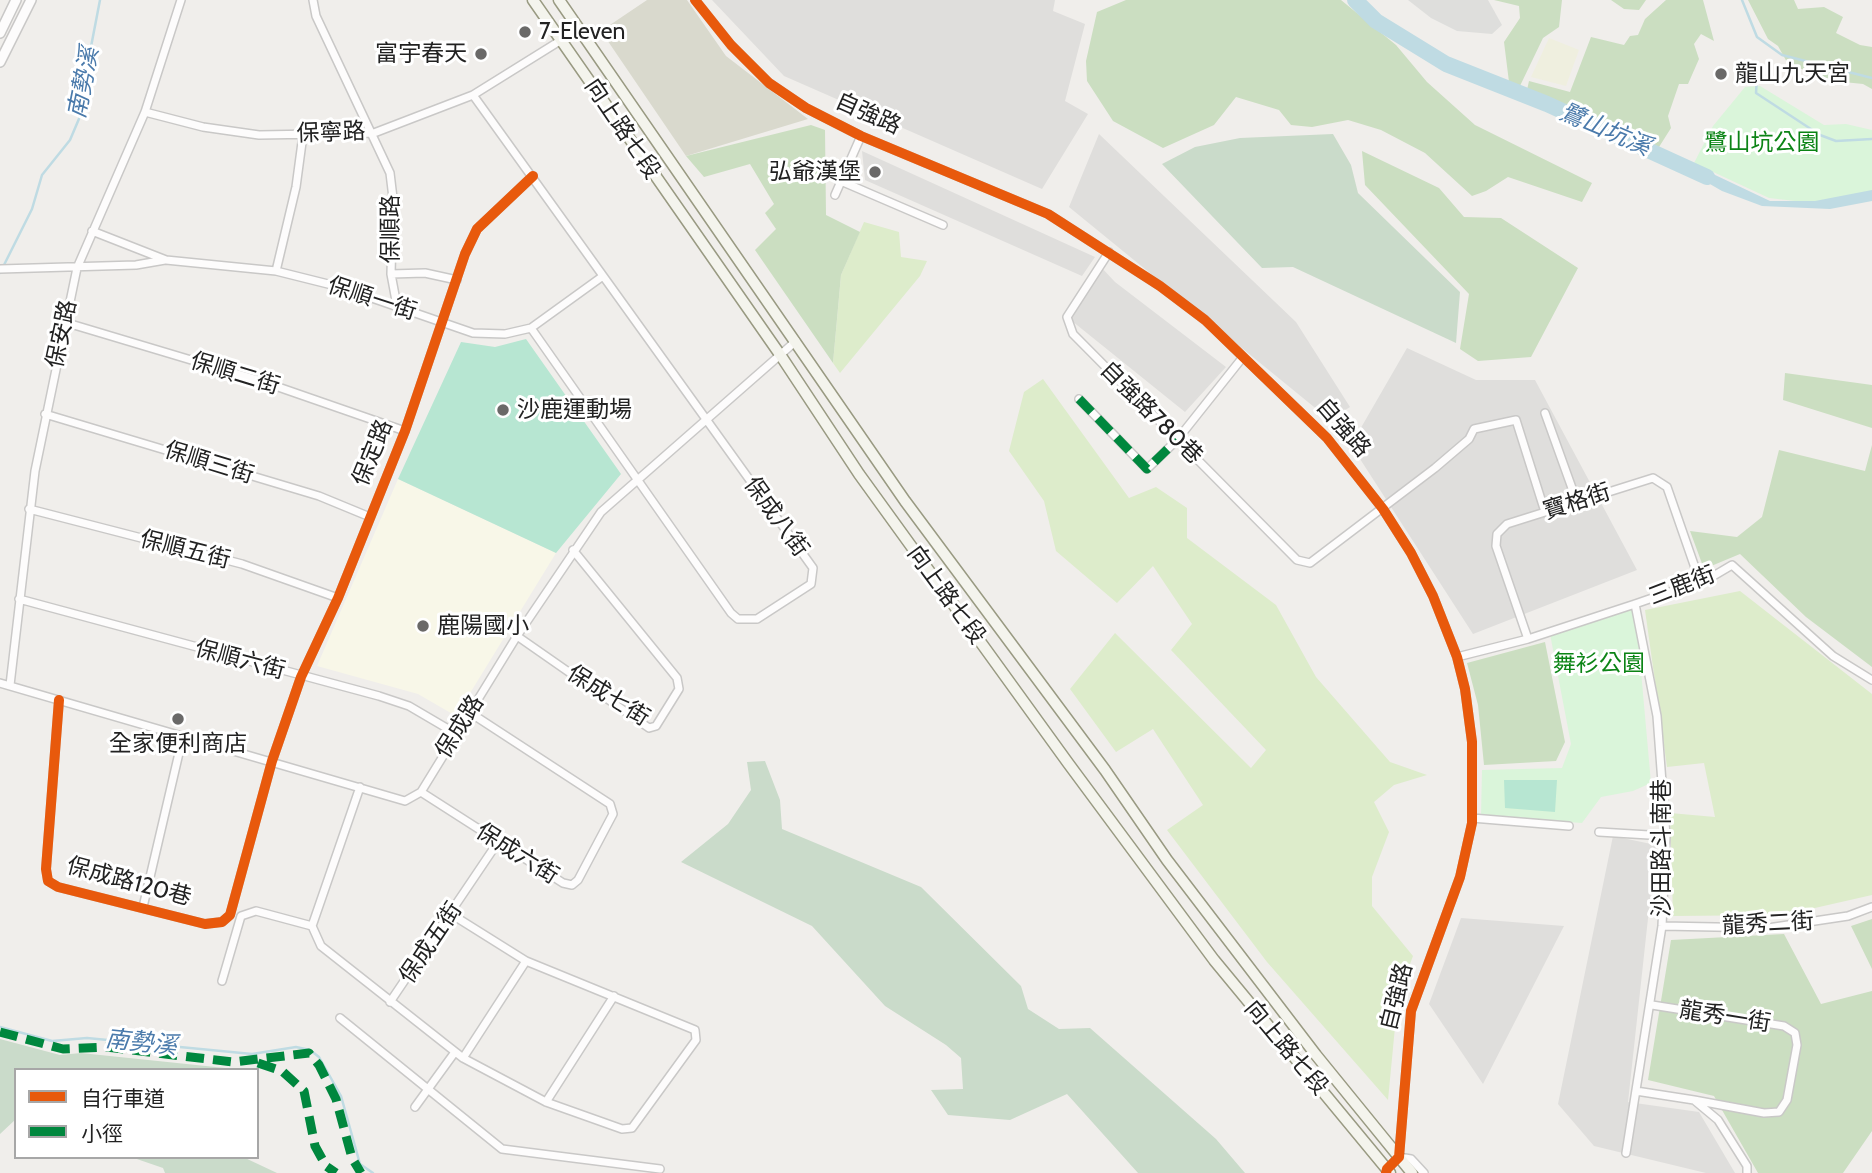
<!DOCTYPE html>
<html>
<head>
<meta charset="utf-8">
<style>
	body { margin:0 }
	#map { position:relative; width:1872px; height:1173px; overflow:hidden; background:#f0eeeb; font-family:Cabin,"Noto Sans TC",sans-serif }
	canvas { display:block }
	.legend { position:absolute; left:14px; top:1068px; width:245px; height:91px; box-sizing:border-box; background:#fff; border:2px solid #a7a7a7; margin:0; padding:9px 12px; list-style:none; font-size:21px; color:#222 }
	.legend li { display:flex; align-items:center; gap:14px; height:35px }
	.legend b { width:35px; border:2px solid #a7a7a7 }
</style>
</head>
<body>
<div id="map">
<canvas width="1872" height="1173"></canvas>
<ul class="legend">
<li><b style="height:9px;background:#e8590c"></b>自行車道</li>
<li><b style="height:9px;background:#00873e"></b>小徑</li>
</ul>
</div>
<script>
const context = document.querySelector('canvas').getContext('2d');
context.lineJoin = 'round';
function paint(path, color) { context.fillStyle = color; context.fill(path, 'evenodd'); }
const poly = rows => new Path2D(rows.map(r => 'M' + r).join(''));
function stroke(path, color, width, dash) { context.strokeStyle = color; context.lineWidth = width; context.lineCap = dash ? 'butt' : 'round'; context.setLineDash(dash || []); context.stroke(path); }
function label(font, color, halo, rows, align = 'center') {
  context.font = font + ' Cabin,"Noto Sans TC",sans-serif'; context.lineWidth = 6; context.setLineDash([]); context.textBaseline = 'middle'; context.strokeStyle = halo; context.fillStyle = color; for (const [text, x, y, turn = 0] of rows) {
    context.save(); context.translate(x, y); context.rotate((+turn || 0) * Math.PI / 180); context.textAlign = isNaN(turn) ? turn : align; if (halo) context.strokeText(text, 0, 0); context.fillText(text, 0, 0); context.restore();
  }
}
const residential = poly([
	[712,0,1055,0,1053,11,1085,24,1065,101,1088,114,1042,189,784,76],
	[1099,134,1296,322,1350,407,1330,420,1069,207],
	[862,151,1095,257,1082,276,865,180],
	[1100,266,1115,282,1226,367,1185,412,1067,317],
	[1407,348,1476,380,1535,380,1637,570,1473,634,1351,445],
	[1613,836,1656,845,1628,1102,1699,1112,1735,1173,1706,1173,1594,1146,1558,1104],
	[1461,918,1564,926,1483,1084,1429,1004]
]);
const education = poly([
	[398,479,556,553,456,716,418,694,317,666]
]);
const religious = poly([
	[1408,0,1488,0,1502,25,1492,34,1457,31,1431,18]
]);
const construction = poly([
	[647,0,687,0,726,56,808,119,686,156,601,31]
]);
const farmland = poly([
	[1549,38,1579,50,1566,86,1531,77]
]);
const grass = poly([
	[864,222,899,232,901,257,927,261,920,276,840,373,833,363,841,275],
	[1043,379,1129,498,1156,487,1187,508,1187,538,1276,605,1316,677,1390,762,1427,775,1394,785,1374,802,1389,832,1372,877,1372,906,1413,956,1398,996,1388,1100,1267,962,1167,830,1203,805,1153,729,1116,752,1070,689,1115,633,1251,768,1266,750,1171,650,1192,624,1153,566,1117,603,1056,551,1044,501,1009,451,1024,392],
	[1740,591,1872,694,1872,895,1784,915,1673,916,1670,813,1715,817,1704,763,1667,767,1645,610]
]);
const forest = poly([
	[1126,0,1341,0,1396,45,1427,82,1475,125,1592,183,1582,202,1508,177,1486,191,1472,196,1425,153,1381,130,1348,120,1312,127,1291,125,1279,110,1236,97,1214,125,1163,148,1113,121,1087,81,1086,61,1097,12],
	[1494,0,1562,0,1559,27,1543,38,1519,88,1509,82,1504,42,1520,18,1519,6],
	[1611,0,1646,0,1639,10,1624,9],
	[1666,0,1703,0,1714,41,1701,34,1694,44,1699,59,1688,84,1679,84,1668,116,1671,128,1659,147,1527,90,1529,81,1570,92,1591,37,1624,45,1630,36,1638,35,1645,19],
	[1748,0,1794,0,1798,9,1824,7,1843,17,1836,33,1860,45,1872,47,1872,89,1863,84,1834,81,1788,64,1778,46,1768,39],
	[811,125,825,130,826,215,860,232,841,275,833,363,755,250,776,229,765,213,774,204,750,164,704,177,686,156],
	[1362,151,1439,188,1464,217,1501,218,1578,268,1531,357,1478,361,1460,349,1469,294,1365,185],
	[1785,373,1872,385,1872,428,1783,400],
	[1872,445,1872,667,1806,617,1740,554,1704,569,1690,531,1737,537,1762,517,1779,450,1865,471],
	[1545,642,1565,742,1556,761,1484,765,1478,705,1467,663],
	[1872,919,1872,969,1851,926],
	[1784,934,1821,1004,1872,991,1872,1131,1843,1173,1758,1173,1714,1096,1648,1080,1671,940]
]);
const cemetery = poly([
	[1333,134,1351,165,1358,193,1460,292,1456,343,1293,267,1262,268,1162,164,1195,147,1240,138],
	[765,761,780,800,782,829,921,887,1021,986,1028,1009,1059,1029,1090,1028,1216,1139,1245,1173,1138,1173,1067,1094,1010,1120,948,1115,931,1090,963,1089,961,1058,946,1045,885,1006,812,926,681,862,728,824,751,790,747,762],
	[0,1039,60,1055,81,1053,225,1068,16,1070,16,1119,0,1134],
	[131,1157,243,1157,277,1173,165,1173,163,1168]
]);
const park = poly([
	[1760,86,1824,125,1846,124,1872,130,1872,192,1821,204,1769,198,1694,163,1713,126,1745,87],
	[1635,604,1651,783,1633,791,1601,797,1582,823,1481,816,1482,770,1562,768,1571,744,1550,634]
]);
const pitch = poly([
	[526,339,621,474,556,553,398,479,461,342,495,347],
	[1504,780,1557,780,1555,812,1505,808]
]);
const water = poly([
	[1689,167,1713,174,1770,201,1815,201,1872,190,1872,201,1830,209,1762,206,1722,191,1696,176]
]);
const stream = poly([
	[1742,0,1757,37,1782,55,1872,78],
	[1757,77,1756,93,1820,135,1836,141,1872,139],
	[0,273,32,209,42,175,70,140,84,107,84,83,100,0],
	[0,1027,52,1041,87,1038,252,1054,296,1047,310,1050,319,1057,341,1096,360,1164,373,1173]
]);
const river = poly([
	[1355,0,1376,21,1446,64,1547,104,1707,177]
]);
const minor = poly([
	[313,0,316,16,390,173,393,198,391,274,397,306],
	[695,0,731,45,769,83,806,108,861,136,1048,214,1160,286,1205,320,1327,438,1383,509,1411,553,1433,596,1457,657,1465,689,1472,742,1472,823,1460,877,1411,1011,1399,1157,1387,1169,1386,1173],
	[473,95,813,568,811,584,757,619,738,619,731,613,531,328],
	[145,112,203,127,259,135,374,133,473,95,579,29],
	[843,182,943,225],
	[835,195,861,136],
	[92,231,166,260,276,271,340,287,473,333,505,334,531,328,603,276],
	[1109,252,1067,317,1073,334,1297,560,1310,563,1435,468,1469,439,1474,429,1516,420,1545,512],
	[0,269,136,265,165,260],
	[276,271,296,187,303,135],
	[391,274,425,273,457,280],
	[64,322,258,380,405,431],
	[1079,399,1147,469,1177,440,1243,357],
	[1545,413,1577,502],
	[45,414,319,496,370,517],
	[29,509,242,564,338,598],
	[19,599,379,696,409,706,455,733],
	[517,636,649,728,656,726,679,689,677,678,573,550],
	[1528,639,1496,546,1497,534,1507,524,1653,478,1667,487,1700,582],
	[1457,657,1528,639,1635,604,1710,578,1732,565,1833,656,1872,680],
	[0,683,405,801,421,792,517,636,601,512,796,341],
	[10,685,35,471,77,268,145,112,181,0],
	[59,700,46,869,48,881,58,887,205,924,222,922,230,915,272,761,301,677,338,598,405,431,465,254,477,229,533,176],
	[360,787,312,926,321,946,463,1058,546,1102,622,1129,632,1128,696,1040,695,1030,526,961,451,914],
	[421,792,563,883,572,885,578,880,613,814,610,804,469,712],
	[1472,818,1569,826],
	[1599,832,1666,836],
	[143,907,183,736],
	[1662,926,1768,928,1848,916,1872,907],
	[222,981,241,916,256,911,312,926],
	[390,1002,498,842],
	[1652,1005,1784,1026,1795,1033,1797,1045,1787,1100,1779,1112,1764,1113,1694,1100],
	[340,1018,502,1149,660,1169],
	[463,1058,526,961],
	[1636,1091,1694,1100,1718,1120,1747,1166,1747,1173],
	[546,1102,614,996],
	[415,1107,455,1052],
	[1626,1153,1662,926,1666,836,1657,716,1635,604],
	[1399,1157,1411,1159,1424,1173]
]);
const tertiary = poly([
	[0,33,16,0],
	[0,62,31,0]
]);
const secondary = poly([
	[533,0,781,356,859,474,1068,763,1214,960,1390,1173],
	[559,0,905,501,1105,770,1167,860,1316,1055,1412,1173]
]);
const quiet = poly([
	[1079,399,1147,469,1177,440],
	[0,1032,63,1049,106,1047,233,1062,309,1053,319,1065,336,1099,352,1158,361,1173],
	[258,1063,282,1071,304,1091,315,1146,326,1166,336,1173]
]);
const cycleway = poly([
	[695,0,731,45,769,83,806,108,861,136,1048,214,1160,286,1205,320,1327,438,1383,509,1411,553,1433,596,1457,657,1465,689,1472,742,1472,823,1460,877,1411,1011,1399,1157,1387,1169,1386,1173],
	[59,700,46,869,48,881,58,887,205,924,222,922,230,915,272,761,301,677,338,598,405,431,465,254,477,229,533,176]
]);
const markers = [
	[525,32,7,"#6a6968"],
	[481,54,7,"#6a6968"],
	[1721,74,7,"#6a6968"],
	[875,172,7,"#6a6968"],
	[503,410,7,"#6a6968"],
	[423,626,7,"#6a6968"],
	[178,719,7,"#6a6968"]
];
const poiNames = [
	["7-Eleven",539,32],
	["富宇春天",467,54,"right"],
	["龍山九天宮",1735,74],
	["弘爺漢堡",861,172,"right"],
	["沙鹿運動場",517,410],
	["鹿陽國小",437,626],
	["全家便利商店",178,744,"center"]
];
const streetNames = [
	["自強路",868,114,24],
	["向上路七段",622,129,56],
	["保寧路",331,133,-2],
	["保順路",391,229,-90],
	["保順一街",372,299,18],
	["保安路",62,334,-78],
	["保順二街",235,374,17],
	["自強路780巷",1151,413,45],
	["自強路",1343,428,49],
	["保定路",373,453,-68],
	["保順三街",209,463,17],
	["寶格街",1577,502,-18],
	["保成八街",776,517,54],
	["保順五街",185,550,14],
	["三鹿街",1682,586,-21],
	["向上路七段",946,595,54],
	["保順六街",240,660,15],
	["保成七街",608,696,32],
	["保成路",460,727,-58],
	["沙田路斗南巷",1662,848,-90],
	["保成六街",517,854,32],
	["保成路120巷",129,882,15],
	["龍秀二街",1768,924,-3],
	["保成五街",431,943,-56],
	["自強路",1397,997,-76],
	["龍秀一街",1725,1017,9],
	["向上路七段",1286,1048,50]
];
const parkNames = [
	["鷺山坑公園",1762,143],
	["舞衫公園",1599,664]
];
const waterNames = [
	["南勢溪",84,83,-79],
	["鷺山坑溪",1605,130,23],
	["南勢溪",141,1043,6]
];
paint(residential, '#dfdedc');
paint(education, '#f8f7e8');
paint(religious, '#dededc');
paint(construction, '#d9d9cd');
paint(farmland, '#efefdf');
paint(grass, '#ddeccb');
paint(forest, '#cbdec1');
paint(cemetery, '#cadbca');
paint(park, '#daf5da');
paint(pitch, '#b7e6d2');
paint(water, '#bfdbe3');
stroke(stream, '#bfdbe3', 2.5);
stroke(river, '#bfdbe3', 16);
stroke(minor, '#c9c8c7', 10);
stroke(tertiary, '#c9c8c7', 12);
stroke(secondary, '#999a82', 13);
stroke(minor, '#fdfcfc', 7);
stroke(tertiary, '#fdfcfc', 9);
stroke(secondary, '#f4f4ed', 10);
stroke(quiet, '#00873e', 9, [18, 9]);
stroke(cycleway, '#e8590c', 10);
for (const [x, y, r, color] of markers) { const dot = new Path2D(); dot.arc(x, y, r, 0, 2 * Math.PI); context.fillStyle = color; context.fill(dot); stroke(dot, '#fff', 2.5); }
label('23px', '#222', '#fff', poiNames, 'left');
label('23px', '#222', '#fff', streetNames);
label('23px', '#0c8416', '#fff', parkNames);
label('italic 24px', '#4a7aab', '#fff', waterNames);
</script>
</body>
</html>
